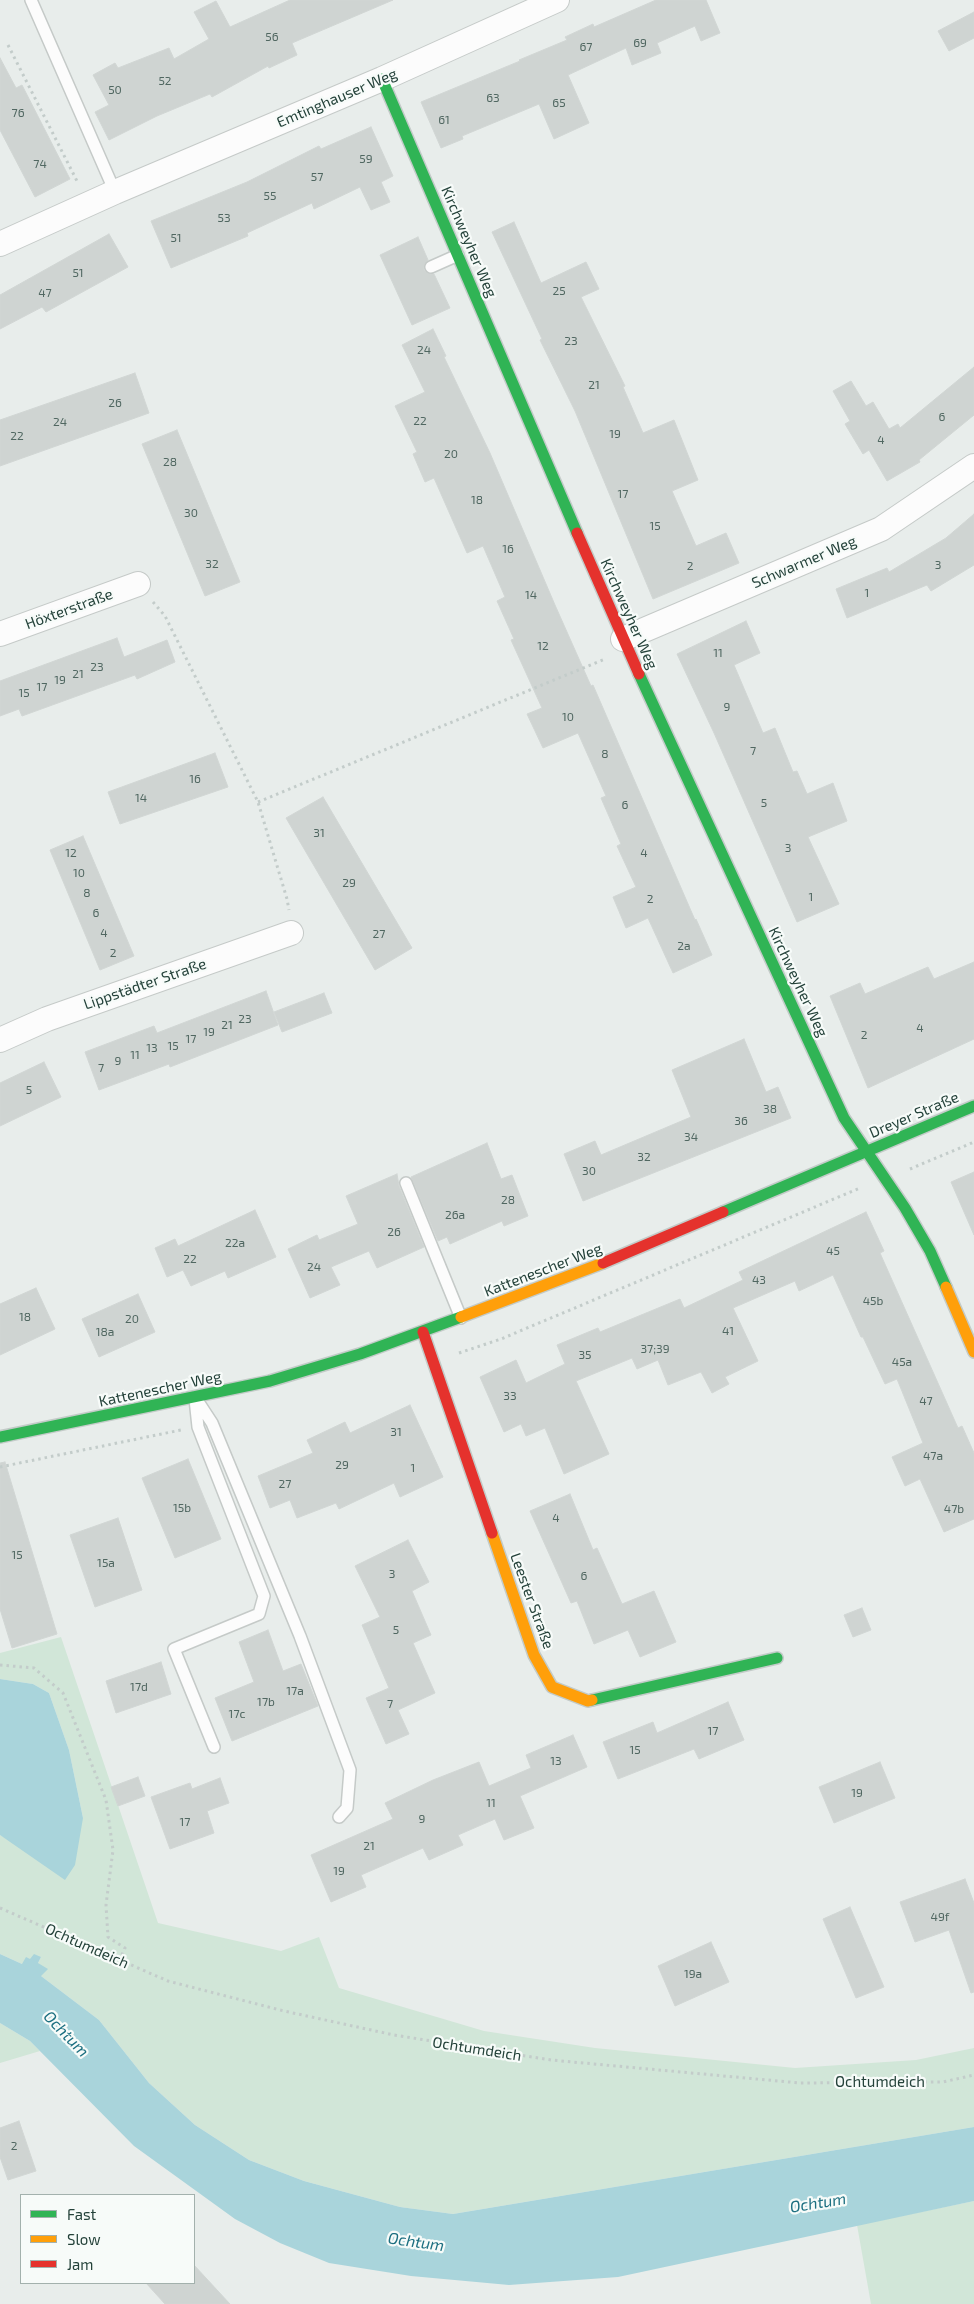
<!DOCTYPE html>
<html>
<head>
<meta charset="utf-8">
<style>
	body { margin:0 }
	#map { position:relative; width:974px; height:2304px; overflow:hidden; background:#e8edeb; font-family:"Exo 2",sans-serif }
	canvas { display:block }
	.legend { position:absolute; left:20px; top:2194px; width:175px; height:90px; box-sizing:border-box; background:#f7fbf9; border:1px solid #a3b1ad; margin:0; padding:6px 9px; list-style:none; font-size:15px; color:#24423a }
	.legend li { display:flex; align-items:center; gap:10px; height:25px }
	.legend b { width:25px; border:1px solid #a3b1ad }
</style>
</head>
<body>
<div id="map">
<canvas width="974" height="2304"></canvas>
<ul class="legend">
<li><b style="height:6px;background:#30b455"></b>Fast</li>
<li><b style="height:6px;background:#ff9f0a"></b>Slow</li>
<li><b style="height:6px;background:#e5322d"></b>Jam</li>
</ul>
</div>
<script>
const context = document.querySelector('canvas').getContext('2d');
context.lineJoin = 'round';
function paint(path, color) { context.fillStyle = color; context.fill(path, 'evenodd'); }
const poly = rows => new Path2D(rows.map(r => 'M' + r).join(''));
function stroke(path, color, width, dash) { context.strokeStyle = color; context.lineWidth = width; context.lineCap = dash ? 'butt' : 'round'; context.setLineDash(dash || []); context.stroke(path); }
function label(font, color, halo, rows, align = 'center') {
  context.font = font + ' "Exo 2",sans-serif'; context.lineWidth = 4.5; context.setLineDash([]); context.textBaseline = 'middle'; context.strokeStyle = halo; context.fillStyle = color; for (const [text, x, y, turn = 0] of rows) {
    context.save(); context.translate(x, y); context.rotate((+turn || 0) * Math.PI / 180); context.textAlign = isNaN(turn) ? turn : align; if (halo) context.strokeText(text, 0, 0); context.fillText(text, 0, 0); context.restore();
  }
}
const green = poly([
	[61,1637,158,1923,281,1951,319,1937,339,1988,484,2031,595,2048,795,2068,916,2060,974,2048,974,2127,453,2214,400,2207,304,2181,249,2160,195,2125,149,2083,99,2020,41,1976,38,1963,41,1957,22,1964,0,1954,0,1835,11,1841,83,1818,69,1750,49,1693,33,1684,0,1679,0,1653],
	[0,2023,30,2041,40,2051,0,2063],
	[974,2201,974,2304,871,2304,857,2225]
]);
const water = poly([
	[0,1679,33,1684,49,1693,69,1750,83,1818,75,1865,65,1880,0,1835],
	[0,1954,22,1964,26,1957,30,1959,34,1954,41,1957,38,1963,48,1969,41,1976,99,2020,149,2083,195,2125,249,2160,304,2181,400,2207,453,2214,974,2127,974,2201,618,2277,509,2285,411,2276,329,2263,280,2243,235,2219,134,2146,30,2041,0,2023]
]);
const building = poly([
	[290,0,393,0,292,43,297,55,269,68,268,66,212,97,210,94,157,116,109,140,95,112,109,105,93,75,115,63,118,68,169,48,174,59,209,39,194,12,216,1,230,27,290,0],
	[656,0,706,0,720,33,701,41,695,26,657,43,661,53,632,65,626,48,568,75,589,123,554,139,539,104,462,136,463,139,441,148,421,102,520,61,519,60,567,40,565,37,593,24,594,27,656,0],
	[974,12,974,38,949,51,938,31,974,12],
	[0,58,16,88,22,85,70,179,35,197,0,130,0,58],
	[371,127,393,176,381,182,390,202,371,210,360,187,314,209,312,203,247,233,248,236,171,268,151,221,247,182,319,146,321,149,371,127],
	[514,222,541,283,586,262,599,289,581,297,625,386,623,387,643,433,674,420,698,480,672,491,696,546,726,533,739,563,653,599,575,411,540,340,542,339,492,232,514,222],
	[109,234,128,267,46,312,42,307,0,329,0,295,109,234],
	[418,237,428,260,424,266,424,270,430,274,434,274,450,308,412,325,380,255,418,237],
	[433,329,446,356,444,357,490,453,555,605,591,686,593,685,695,920,696,919,712,955,673,973,648,918,626,928,613,897,636,887,617,846,621,844,601,798,606,796,578,733,543,748,527,714,542,708,511,640,514,639,497,601,505,597,483,546,467,553,434,478,425,482,413,454,417,452,395,406,425,392,402,345,433,329],
	[974,367,974,415,919,460,920,462,887,481,869,450,863,454,845,424,850,421,833,391,851,381,866,406,873,402,889,429,898,424,900,428,974,367],
	[135,373,149,413,0,466,0,420,135,373],
	[177,430,240,582,205,596,142,444,177,430],
	[974,514,974,565,931,591,927,585,847,618,836,589,887,568,889,572,946,538,974,514],
	[746,621,760,653,734,665,763,733,775,728,793,772,797,771,807,794,833,783,847,821,808,837,839,904,797,922,714,733,677,654,746,621],
	[117,638,124,657,167,640,175,662,137,679,135,675,22,716,19,709,0,716,0,681,117,638],
	[215,753,228,787,120,824,108,792,215,753],
	[323,797,412,948,375,970,286,818,323,797],
	[83,836,134,956,100,970,50,850,83,836],
	[974,962,974,1039,868,1088,830,996,860,983,865,994,928,967,934,979,974,962],
	[266,991,278,1025,170,1067,169,1064,99,1090,85,1052,154,1026,157,1033,266,991],
	[324,993,332,1013,282,1032,274,1012,324,993],
	[744,1039,766,1092,778,1087,791,1118,583,1201,564,1154,595,1141,601,1155,691,1117,672,1070,744,1039],
	[44,1062,61,1097,0,1126,0,1083,44,1062],
	[487,1143,501,1179,512,1175,528,1216,504,1226,502,1221,450,1244,447,1237,438,1241,411,1177,487,1143],
	[974,1172,974,1235,951,1182,974,1172],
	[397,1174,399,1186,424,1247,377,1268,369,1251,331,1267,340,1285,310,1298,288,1249,317,1235,319,1240,358,1224,346,1196,397,1174],
	[255,1210,276,1257,228,1278,225,1271,191,1286,183,1270,167,1277,155,1248,175,1239,178,1246,255,1210],
	[866,1212,884,1251,880,1253,958,1428,962,1426,974,1453,974,1519,944,1532,920,1479,905,1486,892,1457,923,1443,897,1379,885,1384,863,1337,861,1337,833,1275,799,1291,795,1281,733,1308,758,1361,725,1377,729,1384,712,1393,701,1372,668,1385,658,1360,637,1369,632,1358,576,1381,609,1454,564,1474,545,1428,526,1436,521,1424,504,1432,480,1377,516,1360,526,1383,565,1364,557,1345,598,1328,600,1332,680,1299,684,1308,743,1280,739,1272,866,1212],
	[36,1288,55,1329,0,1355,0,1304,36,1288],
	[138,1294,155,1332,99,1357,82,1319,138,1294],
	[410,1405,443,1477,400,1497,394,1483,339,1509,336,1503,297,1518,290,1500,270,1508,258,1476,313,1453,307,1440,345,1422,350,1433,410,1405],
	[188,1459,221,1539,175,1558,142,1478,188,1459],
	[5,1462,57,1634,12,1648,0,1609,0,1463,5,1462],
	[570,1494,593,1550,597,1548,622,1604,654,1591,676,1642,640,1657,628,1630,594,1644,577,1601,571,1603,530,1511,570,1494],
	[118,1518,142,1590,95,1607,70,1535,118,1518],
	[408,1540,429,1582,412,1591,431,1635,413,1643,435,1693,398,1710,409,1734,386,1744,366,1698,389,1688,362,1625,380,1617,355,1566,408,1540],
	[862,1608,871,1630,853,1637,844,1615,862,1608],
	[268,1630,283,1671,301,1664,318,1706,232,1741,215,1698,254,1682,239,1642,268,1630],
	[161,1662,171,1694,116,1713,106,1681,161,1662],
	[728,1702,744,1740,699,1759,694,1749,618,1779,603,1742,653,1722,657,1733,728,1702],
	[573,1735,587,1767,520,1796,534,1828,504,1840,495,1819,458,1835,463,1845,429,1860,423,1848,361,1875,366,1887,331,1902,311,1855,393,1819,385,1803,433,1780,479,1762,489,1786,531,1768,526,1755,573,1735],
	[880,1762,895,1798,834,1823,819,1787,880,1762],
	[138,1777,145,1796,118,1806,111,1787,138,1777],
	[220,1778,229,1803,207,1811,214,1833,170,1849,151,1797,190,1783,192,1789,220,1778],
	[965,1879,974,1903,974,1992,971,1993,949,1930,915,1942,900,1902,965,1879],
	[850,1907,884,1987,856,1998,823,1919,850,1907],
	[711,1942,729,1982,675,2006,658,1966,711,1942],
	[19,2121,36,2171,8,2180,0,2157,0,2128,19,2121],
	[194,2265,230,2304,165,2304,146,2283,194,2283,194,2265]
]);
const path = poly([
	[8,45,78,183],
	[153,602,165,616,258,802,287,899,289,910],
	[258,802,605,659],
	[910,1169,974,1142],
	[459,1353,501,1339,860,1188],
	[0,1467,181,1430],
	[0,1665,34,1668,63,1693,106,1800,113,1850,106,1905,108,1937,125,1948,119,1961],
	[0,1908,168,1981,284,2011,394,2035,551,2060,800,2083,943,2082,974,2075]
]);
const lane = poly([
	[31,0,115,192],
	[431,267,458,255],
	[406,1183,461,1318],
	[195,1397,212,1423,300,1636,350,1770,347,1808,339,1817],
	[195,1399,198,1427,264,1596,259,1614,174,1649,214,1747]
]);
const street = poly([
	[0,244,115,192,382,79,557,0],
	[0,634,138,584],
	[623,639,881,529,974,466],
	[0,1040,47,1019,291,933]
]);
const fast = poly([
	[382,79,577,533],
	[639,674,844,1118,905,1208,930,1251,946,1287],
	[723,1212,974,1106],
	[0,1437,270,1381,360,1354,461,1317],
	[592,1700,777,1658]
]);
const slow = poly([
	[946,1287,974,1352],
	[461,1317,603,1263],
	[492,1533,534,1655,552,1687,588,1701,592,1700]
]);
const jam = poly([
	[577,533,639,674],
	[603,1263,723,1212],
	[423,1332,492,1533]
]);
const numberNames = [
	["56",272,37],
	["69",640,43],
	["67",586,47],
	["52",165,81],
	["50",115,90],
	["63",493,98],
	["65",559,103],
	["76",18,113],
	["61",444,120],
	["59",366,159],
	["74",40,164],
	["57",317,177],
	["55",270,196],
	["53",224,218],
	["51",176,238],
	["51",78,273],
	["25",559,291],
	["47",45,293],
	["23",571,341],
	["24",424,350],
	["21",594,385],
	["26",115,403],
	["6",942,417],
	["22",420,421],
	["24",60,422],
	["19",615,434],
	["22",17,436],
	["4",881,440],
	["20",451,454],
	["28",170,462],
	["17",623,494],
	["18",477,500],
	["30",191,513],
	["15",655,526],
	["16",508,549],
	["32",212,564],
	["3",938,565],
	["2",690,566],
	["1",867,593],
	["14",531,595],
	["12",543,646],
	["11",718,653],
	["23",97,667],
	["21",78,674],
	["19",60,680],
	["17",42,687],
	["15",24,693],
	["9",727,707],
	["10",568,717],
	["7",753,751],
	["8",605,754],
	["16",195,779],
	["14",141,798],
	["5",764,803],
	["6",625,805],
	["31",319,833],
	["3",788,848],
	["12",71,853],
	["4",644,853],
	["10",79,873],
	["29",349,883],
	["8",87,893],
	["1",811,897],
	["2",650,899],
	["6",96,913],
	["4",104,933],
	["27",379,934],
	["2a",684,946],
	["2",113,953],
	["23",245,1019],
	["21",227,1025],
	["4",920,1028],
	["19",209,1032],
	["2",864,1035],
	["17",191,1039],
	["15",173,1046],
	["13",152,1048],
	["11",135,1055],
	["9",118,1061],
	["7",101,1068],
	["5",29,1090],
	["38",770,1109],
	["36",741,1121],
	["34",691,1137],
	["32",644,1157],
	["30",589,1171],
	["28",508,1200],
	["26a",455,1215],
	["26",394,1232],
	["22a",235,1243],
	["45",833,1251],
	["22",190,1259],
	["24",314,1267],
	["43",759,1280],
	["45b",873,1301],
	["18",25,1317],
	["20",132,1319],
	["41",728,1331],
	["18a",105,1332],
	["37;39",655,1349],
	["35",585,1355],
	["45a",902,1362],
	["33",510,1396],
	["47",926,1401],
	["31",396,1432],
	["47a",933,1456],
	["29",342,1465],
	["1",413,1468],
	["27",285,1484],
	["15b",182,1508],
	["47b",954,1509],
	["4",556,1518],
	["15",17,1555],
	["15a",106,1563],
	["3",392,1574],
	["6",584,1576],
	["5",396,1630],
	["17d",139,1687],
	["17a",295,1691],
	["17b",266,1702],
	["7",390,1704],
	["17c",237,1714],
	["17",713,1731],
	["15",635,1750],
	["13",556,1761],
	["19",857,1793],
	["11",491,1803],
	["9",422,1819],
	["17",185,1822],
	["21",369,1846],
	["19",339,1871],
	["49f",940,1917],
	["19a",693,1974],
	["2",14,2146]
];
const streetNames = [
	["Emtinghauser Weg",337,98,-23],
	["Kirchweyher Weg",469,242,67],
	["Schwarmer Weg",804,562,-23],
	["Höxterstraße",69,609,-20],
	["Kirchweyher Weg",629,614,66],
	["Kirchweyher Weg",798,982,65],
	["Lippstädter Straße",145,984,-19],
	["Dreyer Straße",914,1115,-23],
	["Kattenescher Weg",543,1270,-21],
	["Kattenescher Weg",160,1389,-12],
	["Leester Straße",532,1601,70],
	["Ochtumdeich",87,1946,24],
	["Ochtumdeich",477,2049,9],
	["Ochtumdeich",880,2082]
];
const waterNames = [
	["Ochtum",66,2034,46],
	["Ochtum",818,2203,-9],
	["Ochtum",416,2242,8]
];
paint(green, '#d1e6d8');
paint(water, '#a9d4db');
paint(building, '#cfd4d2');
stroke(building, '#d1d6d4', 1);
stroke(lane, '#c5cac8', 14);
stroke(street, '#c5cac8', 26);
stroke(fast, '#c3cbc8', 14);
stroke(slow, '#c3cbc8', 14);
stroke(jam, '#c3cbc8', 14);
stroke(path, '#c3ccca', 3, [2.5, 4]);
stroke(lane, '#fcfcfc', 11);
stroke(street, '#fcfcfc', 24);
stroke(fast, '#30b455', 11);
stroke(slow, '#ff9f0a', 11);
stroke(jam, '#e5322d', 11);
label('12px', '#506761', null, numberNames);
label('15px', '#24423a', '#f7fbf9', streetNames);
label('italic 16px', '#1c6f80', '#f7fbf9', waterNames);
</script>
</body>
</html>
